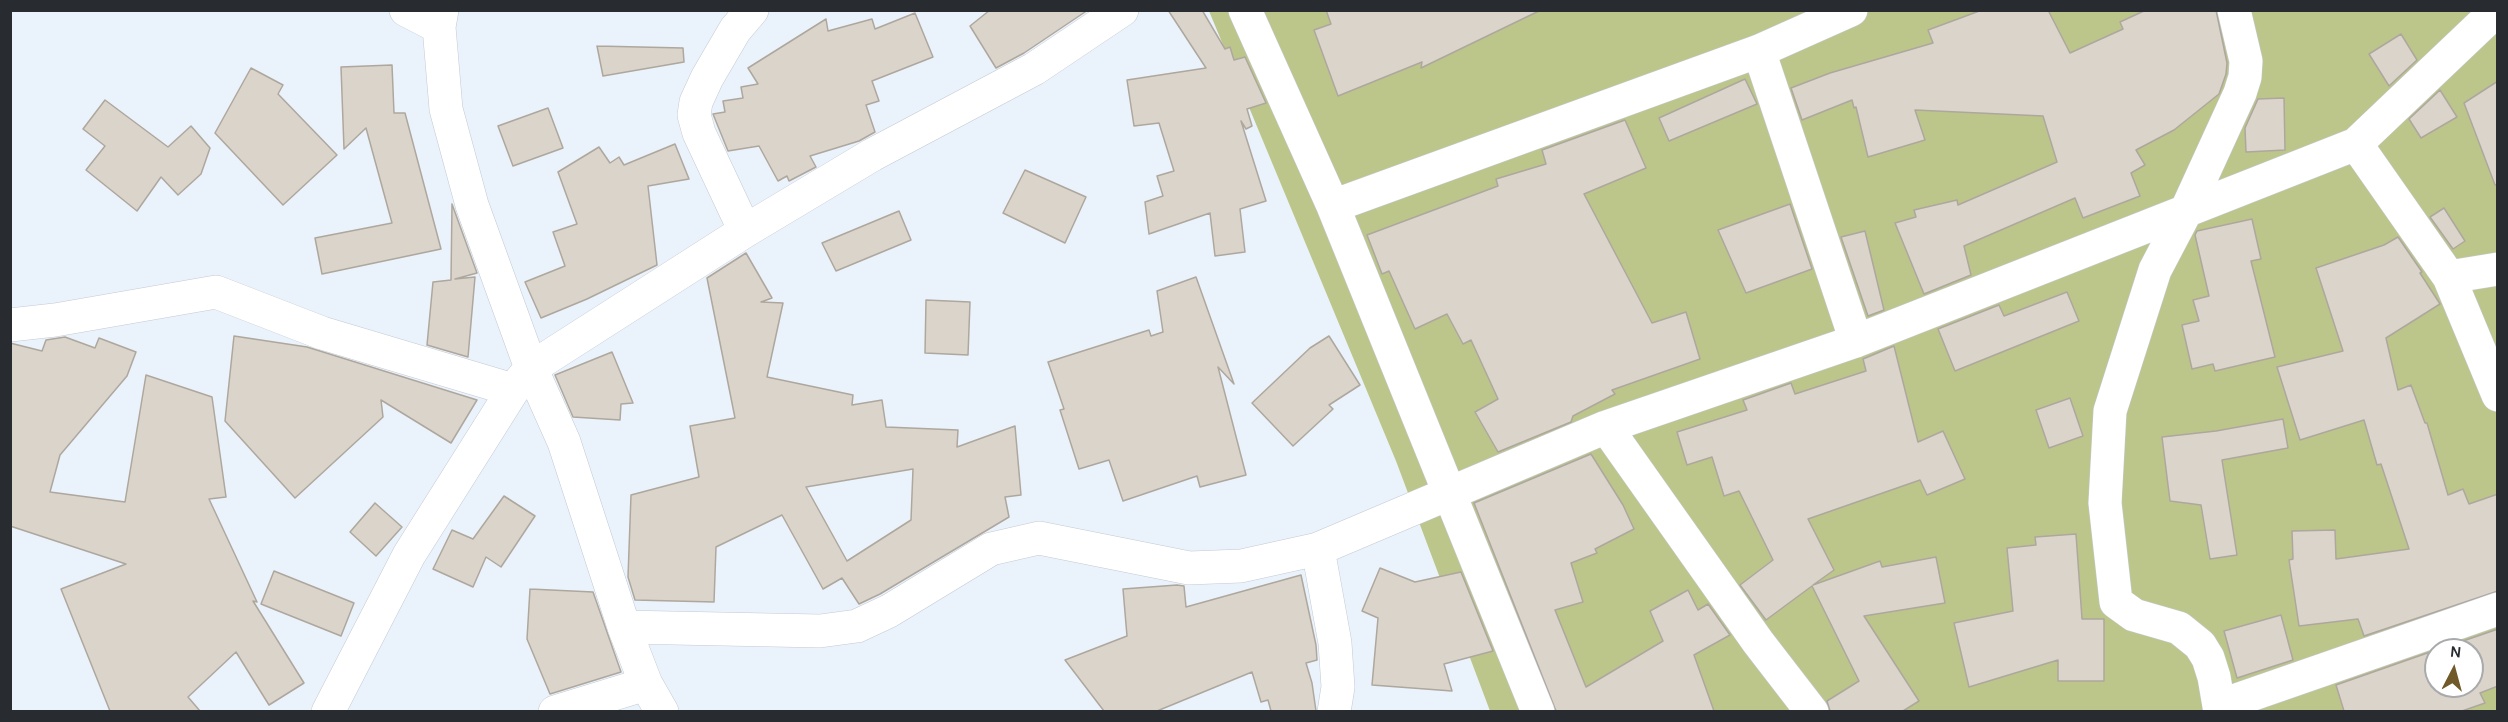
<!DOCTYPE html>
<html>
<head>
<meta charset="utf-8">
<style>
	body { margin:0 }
	#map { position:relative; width:2508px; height:722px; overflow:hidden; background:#eaf2fb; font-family:Karla,sans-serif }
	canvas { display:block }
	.frame { position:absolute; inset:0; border:12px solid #282b2f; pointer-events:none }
	.north { position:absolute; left:2424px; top:638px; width:60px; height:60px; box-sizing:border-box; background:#fff; border:2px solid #a9aaac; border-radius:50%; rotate:6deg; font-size:16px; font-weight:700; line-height:24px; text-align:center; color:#282b2f }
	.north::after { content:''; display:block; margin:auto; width:21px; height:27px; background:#705a2a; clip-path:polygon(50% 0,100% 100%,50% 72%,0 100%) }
</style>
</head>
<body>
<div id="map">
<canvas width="2508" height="722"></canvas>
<div class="frame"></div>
<div class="north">N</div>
</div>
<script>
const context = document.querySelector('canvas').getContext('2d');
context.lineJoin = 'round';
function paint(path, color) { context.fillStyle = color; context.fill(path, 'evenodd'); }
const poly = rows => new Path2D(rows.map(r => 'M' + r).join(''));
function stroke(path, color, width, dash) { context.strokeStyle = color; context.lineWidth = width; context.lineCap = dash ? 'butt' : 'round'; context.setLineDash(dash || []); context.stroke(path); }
const green = poly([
	[1209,11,2497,11,2497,711,1490,711,1396,461],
	[2436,650,2472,650,2472,686,2436,686]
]);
const building = poly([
	[990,10,1088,10,1024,53,996,68,970,26,990,10],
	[1168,10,1202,10,1225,49,1230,47,1234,60,1245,57,1266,103,1247,109,1252,126,1246,129,1241,121,1266,201,1240,209,1245,252,1215,256,1210,213,1149,234,1145,202,1163,196,1157,176,1174,171,1159,123,1134,126,1127,80,1206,68,1168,10],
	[1326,10,1541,10,1421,68,1422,62,1338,96,1314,30,1331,24,1326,10],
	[1982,10,2048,10,2070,53,2123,29,2120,22,2146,10,2216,10,2227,63,2226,74,2219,94,2174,130,2136,150,2145,165,2131,173,2140,196,2083,218,2075,198,1964,246,1971,275,1924,294,1895,223,1916,217,1914,210,1957,200,1958,205,2057,162,2043,116,1915,110,1925,140,1868,157,1856,107,1854,108,1852,100,1802,120,1791,88,1830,73,1933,43,1928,30,1982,10],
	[915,13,933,57,872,81,879,101,866,105,875,132,859,141,810,156,816,167,789,181,787,176,778,181,759,146,728,151,713,114,725,112,723,101,743,98,741,87,758,84,748,68,826,19,828,31,872,19,875,29,915,13],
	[2401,34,2417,60,2389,86,2369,54,2401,34],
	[597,46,683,48,684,62,603,76,597,46],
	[392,65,394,113,405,113,441,249,322,274,315,238,392,223,366,128,344,149,341,67,392,65],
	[251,68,283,85,278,94,337,155,283,205,215,133,251,68],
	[1745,79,1757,104,1669,141,1659,118,1745,79],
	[2498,81,2498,184,2495,185,2464,103,2498,81],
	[2440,90,2457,117,2421,138,2409,119,2440,90],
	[2284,98,2285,150,2246,152,2245,128,2258,99,2284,98],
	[105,100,168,147,191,126,210,148,201,174,178,195,161,177,137,211,86,170,105,146,83,129,105,100],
	[548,108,563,148,513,166,498,126,548,108],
	[1625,120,1646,168,1584,194,1652,323,1686,312,1700,359,1612,390,1615,394,1573,416,1571,422,1498,452,1475,412,1498,399,1471,340,1463,344,1447,314,1415,329,1389,271,1382,274,1367,235,1498,186,1496,179,1546,164,1542,150,1625,120],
	[675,144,689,179,648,186,657,265,587,299,541,318,525,282,565,266,553,232,577,224,558,172,599,147,610,163,619,157,624,165,675,144],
	[1025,170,1086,197,1065,243,1003,213,1025,170],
	[452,204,477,273,455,279,475,277,468,357,427,345,433,282,451,280,452,204],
	[1790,204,1812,269,1746,293,1718,230,1790,204],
	[2444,208,2465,241,2453,249,2430,217,2444,208],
	[899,211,911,240,836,271,822,243,899,211],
	[2252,219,2261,259,2251,261,2275,357,2215,371,2213,364,2192,369,2182,325,2199,321,2193,300,2209,296,2195,235,2197,231,2252,219],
	[1865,231,1884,310,1868,316,1841,237,1865,231],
	[2398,237,2422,272,2420,273,2440,304,2386,338,2398,390,2411,385,2425,423,2427,423,2448,495,2463,489,2469,504,2498,494,2498,591,2364,636,2358,619,2299,626,2289,560,2293,559,2292,531,2335,530,2336,559,2409,549,2381,464,2377,465,2364,420,2300,440,2277,367,2343,351,2316,268,2384,245,2398,237],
	[746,253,772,298,761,302,783,303,767,377,853,395,852,405,882,400,886,427,958,430,957,447,1015,426,1021,495,1005,497,1009,517,880,594,859,604,842,578,823,589,782,515,716,547,714,602,635,600,628,577,631,495,699,477,690,426,735,418,707,278,746,253],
	[913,469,911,520,847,561,806,487,913,469],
	[1196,277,1234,384,1218,367,1246,475,1200,487,1197,476,1123,501,1109,460,1079,469,1060,410,1064,409,1048,362,1149,330,1151,336,1163,332,1157,291,1196,277],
	[2067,292,2079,321,1955,371,1938,329,1999,305,2004,316,2067,292],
	[926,300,970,302,968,355,925,353,926,300],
	[234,336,307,347,477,400,451,443,381,400,383,417,295,498,225,421,234,336],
	[1329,336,1360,385,1329,405,1333,409,1293,446,1252,403,1310,348,1329,336],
	[65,337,95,348,99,338,136,352,127,376,60,455,50,492,125,502,146,375,212,397,226,497,209,499,257,602,253,601,304,683,269,705,236,652,188,697,200,711,110,711,61,589,126,564,10,526,10,343,42,351,46,340,65,337],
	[1894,346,1918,442,1943,431,1965,479,1927,495,1920,480,1808,519,1834,570,1813,585,1880,561,1882,567,1936,557,1945,603,1864,616,1919,701,1903,711,1830,711,1827,701,1859,681,1812,586,1766,620,1740,585,1773,560,1739,491,1724,496,1712,457,1687,465,1677,432,1747,410,1743,400,1791,383,1795,394,1866,371,1863,359,1894,346],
	[612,352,633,403,621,404,620,420,573,417,555,375,612,352],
	[2070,398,2083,436,2049,448,2036,410,2070,398],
	[2283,419,2288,448,2222,460,2237,555,2210,559,2201,505,2170,501,2162,437,2216,431,2283,419],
	[1591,454,1623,505,1634,529,1595,549,1597,553,1571,563,1583,602,1555,610,1586,687,1663,641,1650,611,1688,590,1698,610,1708,604,1730,635,1694,655,1714,711,1556,711,1474,503,1591,454],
	[504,496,535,516,501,567,486,557,473,587,433,569,452,530,473,539,504,496],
	[375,503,402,527,376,556,350,532,375,503],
	[2076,534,2082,619,2104,619,2104,681,2058,681,2058,660,1969,687,1954,623,2013,611,2007,548,2036,545,2035,537,2076,534],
	[1380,568,1415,582,1461,572,1493,651,1444,664,1452,691,1372,685,1378,618,1362,611,1380,568],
	[274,571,354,603,341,636,261,604,274,571],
	[1301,575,1316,645,1317,660,1306,663,1312,683,1316,711,1271,711,1268,700,1261,702,1252,672,1157,711,1104,711,1065,660,1127,636,1123,589,1177,585,1184,586,1186,607,1301,575],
	[530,589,593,592,621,672,550,694,527,639,530,589],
	[2281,615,2293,660,2237,678,2224,631,2281,615],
	[2498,629,2498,686,2480,693,2485,703,2462,711,2344,711,2336,685,2436,650,2436,686,2472,686,2472,650,2437,650,2498,629]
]);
const minor = poly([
	[406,10,439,27],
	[442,10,439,27,446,109,472,205,531,368,564,442,624,627,646,684,662,712],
	[1245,10,1333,206,1538,712],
	[1759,51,1856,341],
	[2356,144,2449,277,2498,395],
	[1333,206,1759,51,1851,10],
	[745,231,699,133,694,115,696,102,707,78,735,30,752,10],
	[2449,277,2498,269],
	[10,325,55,320,216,292,322,333,513,390],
	[1606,427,1758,642,1812,712],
	[1318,549,1335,643,1338,687,1334,712],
	[624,627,820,631,857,626,889,611,991,549,1039,538,1189,568,1241,566,1318,549,1606,427,1856,341,2356,144,2497,10],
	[2219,706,2498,609],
	[328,712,409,555,513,390,531,368,745,231,872,155,1034,69,1122,10],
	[555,712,646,684],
	[2220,712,2214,677,2208,658,2200,645,2179,628,2134,615,2116,602,2105,503,2110,411,2155,270,2186,211,2240,93,2245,77,2246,61,2234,10]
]);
paint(green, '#bcc68a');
paint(building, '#dbd4cb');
stroke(building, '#aea79e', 1.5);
stroke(minor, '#c3cad3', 34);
stroke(minor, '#fff', 33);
</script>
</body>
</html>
